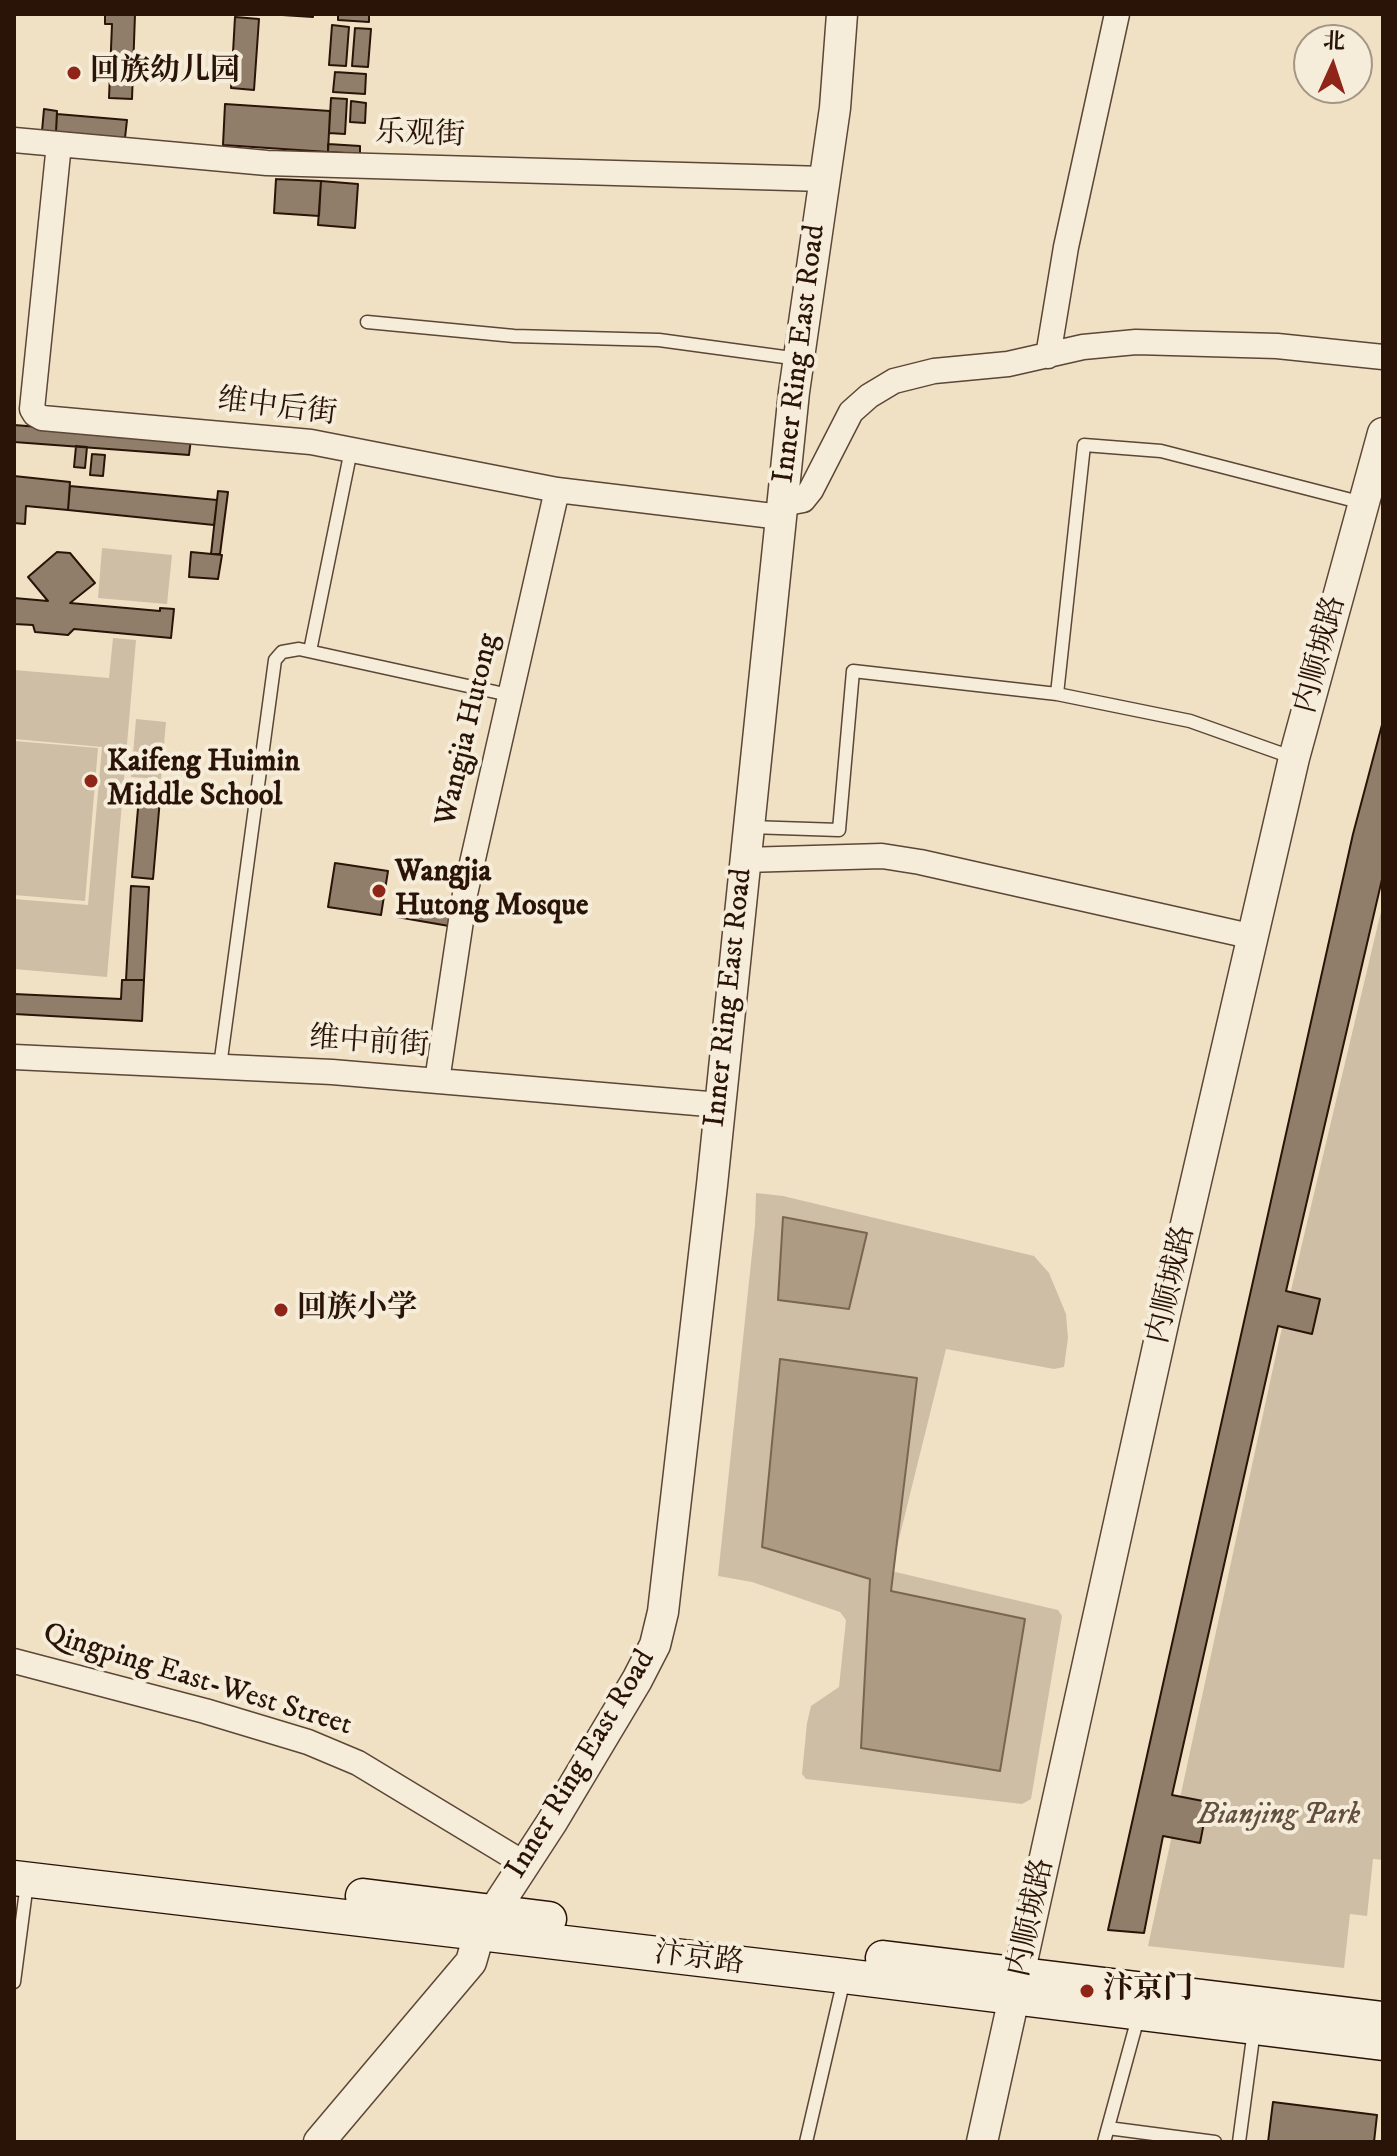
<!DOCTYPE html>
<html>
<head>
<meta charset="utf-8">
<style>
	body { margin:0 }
	#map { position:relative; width:1397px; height:2156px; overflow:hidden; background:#f0e1c5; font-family:"IM FELL DW Pica","Noto Serif SC",serif }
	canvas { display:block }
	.frame { position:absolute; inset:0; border:16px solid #2a1307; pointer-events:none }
	.north { position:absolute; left:1293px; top:24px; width:80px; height:80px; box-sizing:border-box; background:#f5ecd9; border:2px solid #a49585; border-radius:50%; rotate:3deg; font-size:22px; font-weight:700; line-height:32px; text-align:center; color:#2a1307 }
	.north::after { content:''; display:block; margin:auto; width:28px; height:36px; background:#8f2418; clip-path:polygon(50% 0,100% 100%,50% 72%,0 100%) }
</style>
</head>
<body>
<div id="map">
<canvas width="1397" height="2156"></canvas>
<div class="frame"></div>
<div class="north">北</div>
</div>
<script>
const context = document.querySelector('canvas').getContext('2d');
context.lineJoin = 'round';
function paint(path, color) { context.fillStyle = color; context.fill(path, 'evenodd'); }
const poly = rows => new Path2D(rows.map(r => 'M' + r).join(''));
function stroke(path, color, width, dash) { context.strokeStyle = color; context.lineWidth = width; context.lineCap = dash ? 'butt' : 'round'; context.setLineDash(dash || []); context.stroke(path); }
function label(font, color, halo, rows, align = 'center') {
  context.font = font + ' "IM FELL DW Pica","Noto Serif SC",serif'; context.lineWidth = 8; context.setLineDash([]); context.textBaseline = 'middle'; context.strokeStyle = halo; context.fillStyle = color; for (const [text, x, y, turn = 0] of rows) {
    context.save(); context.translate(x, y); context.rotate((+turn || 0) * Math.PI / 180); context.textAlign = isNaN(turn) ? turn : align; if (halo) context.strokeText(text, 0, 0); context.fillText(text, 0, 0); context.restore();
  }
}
const green = poly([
	[102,548,172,555,167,604,98,598],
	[113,638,136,640,107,977,14,969,14,899,88,905,102,747,14,739,14,670,109,678],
	[136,719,166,722,161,779,131,777],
	[15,741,98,748,85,901,14,895],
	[1383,903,1383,1860,1373,1859,1367,1916,1350,1914,1344,1968,1148,1946,1278,1345],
	[756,1193,783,1196,1034,1256,1049,1273,1066,1314,1068,1338,1064,1367,1054,1369,946,1349,891,1571,1058,1610,1062,1616,1031,1799,1022,1804,806,1779,802,1774,807,1723,811,1706,839,1687,846,1620,840,1612,752,1582,718,1576,755,1225]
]);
const water = poly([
	[783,1217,867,1233,849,1309,778,1300,783,1217],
	[780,1359,917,1378,891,1591,1025,1619,1000,1771,861,1748,870,1579,762,1547,780,1359]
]);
const building = poly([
	[105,14,135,14,132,99,109,98,112,24,105,24,105,14],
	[267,14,313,14,313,17,267,14],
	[338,14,369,14,369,22,338,20,338,14],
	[235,17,259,19,254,90,231,88,235,17],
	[332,25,349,27,346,66,329,65,332,25],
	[355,28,371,29,368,67,352,66,355,28],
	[335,72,366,74,365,94,333,92,335,72],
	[331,98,347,99,345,134,329,133,331,98],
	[351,101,366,103,365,123,350,122,351,101],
	[225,104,330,111,328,152,223,145,225,104],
	[44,109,57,111,56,132,42,131,44,109],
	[57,114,127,120,125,138,56,132,57,114],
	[328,144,360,146,360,154,328,152,328,144],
	[276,179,321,181,319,216,274,213,276,179],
	[321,181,358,184,355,228,318,225,321,181],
	[14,425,191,439,189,455,14,442,14,425],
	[76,446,87,447,85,468,74,467,76,446],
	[92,454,105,455,103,476,90,475,92,454],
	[14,476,70,482,68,510,26,506,25,524,14,523,14,476],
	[70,486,217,500,214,525,68,510,70,486],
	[218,491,228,492,220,554,211,554,218,491],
	[57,552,70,553,95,583,70,603,160,611,160,608,174,609,171,638,74,629,68,635,35,632,33,625,14,624,14,598,48,601,28,577,57,552],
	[191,552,222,555,218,579,189,577,191,552],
	[1383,721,1383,875,1286,1291,1320,1299,1312,1334,1278,1326,1172,1795,1208,1802,1200,1843,1163,1836,1144,1933,1108,1930,1353,834,1383,721],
	[139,797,160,799,153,879,132,877,139,797],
	[335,863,388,871,381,915,328,907,335,863],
	[131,886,149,887,144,980,126,980,131,886],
	[400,901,452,909,449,926,397,917,400,901],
	[122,980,144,980,142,1021,14,1014,14,994,121,999,122,980],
	[1273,2102,1377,2115,1374,2142,1268,2142,1273,2102]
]);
const service = poly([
	[367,322,514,336,659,340,799,359],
	[310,651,351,450],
	[1057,694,1084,445,1161,451,1363,503],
	[750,827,839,830,853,671,1057,694,1190,721,1294,758],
	[220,1066,275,660,282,652,299,649,509,695],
	[14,1982,27,1883],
	[1108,2128,1215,2142],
	[806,2142,844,1979],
	[1104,2142,1139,2014],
	[1239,2142,1254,2030]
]);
const minor = poly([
	[14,140,267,163,824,179],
	[59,144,32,409,35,414,42,418,311,442,557,490,781,517],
	[1048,356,1066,247,1117,14],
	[782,504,803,500,811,490,851,412,869,396,894,381,934,371,1008,364,1083,347,1136,342,1277,346,1383,357],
	[744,860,882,856,920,862,1254,937],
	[14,1057,332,1072,720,1105],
	[437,1081,465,894,557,490],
	[14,1661,205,1711,308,1742,358,1763,525,1864]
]);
const tertiary = poly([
	[319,2142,471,1962,479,1934,552,1822,637,1680,655,1645,663,1612,712,1185,794,392,835,108,842,14],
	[982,2142,1165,1315,1294,758,1383,433]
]);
const secondary = poly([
	[14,1878,844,1976,1383,2043],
	[363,1896,549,1919],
	[883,1958,1383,2019]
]);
const markers = [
	[74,73,8,"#8f2418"],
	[91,781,8,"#8f2418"],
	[379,891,8,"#8f2418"],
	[281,1310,8,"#8f2418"],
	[1087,1991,8,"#8f2418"]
];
const poiNames = [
	["回族幼儿园",90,73],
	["Kaifeng Huimin",107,764],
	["Middle School",107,798],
	["Wangjia",395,874],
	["Hutong Mosque",395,908],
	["回族小学",297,1310],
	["汴京门",1103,1991]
];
const streetNames = [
	["乐观街",420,136,2],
	["Inner Ring East Road",801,354,-83],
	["维中后街",277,409,7],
	["内顺城路",1322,655,-75],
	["Wangjia Hutong",469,730,-77],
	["Inner Ring East Road",730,998,-84],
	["维中前街",369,1044,4],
	["内顺城路",1173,1285,-77],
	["Qingping East-West Street",197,1681,17],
	["Inner Ring East Road",582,1765,-59],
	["内顺城路",1033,1918,-78],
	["汴京路",699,1960,7]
];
const parkNames = [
	["Bianjing Park",1279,1817]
];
paint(green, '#cebea5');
paint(water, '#ad9b84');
stroke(water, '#796552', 2);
paint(building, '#917e6a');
stroke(building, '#2a1307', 2);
stroke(service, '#5c4636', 15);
stroke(minor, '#5c4636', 27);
stroke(tertiary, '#5c4636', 33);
stroke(secondary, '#2a1307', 37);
stroke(service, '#f5ecd9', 12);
stroke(minor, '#f5ecd9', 24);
stroke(tertiary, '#f5ecd9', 30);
stroke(secondary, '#f5ecd9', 34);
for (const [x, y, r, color] of markers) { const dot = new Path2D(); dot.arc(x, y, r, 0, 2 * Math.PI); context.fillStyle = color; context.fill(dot); stroke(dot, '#f5ecd9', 3); }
label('bold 30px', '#2a1307', '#f5ecd9', poiNames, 'left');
label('30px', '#2a1307', '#f5ecd9', streetNames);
label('italic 30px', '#634f3e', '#f5ecd9', parkNames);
</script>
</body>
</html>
